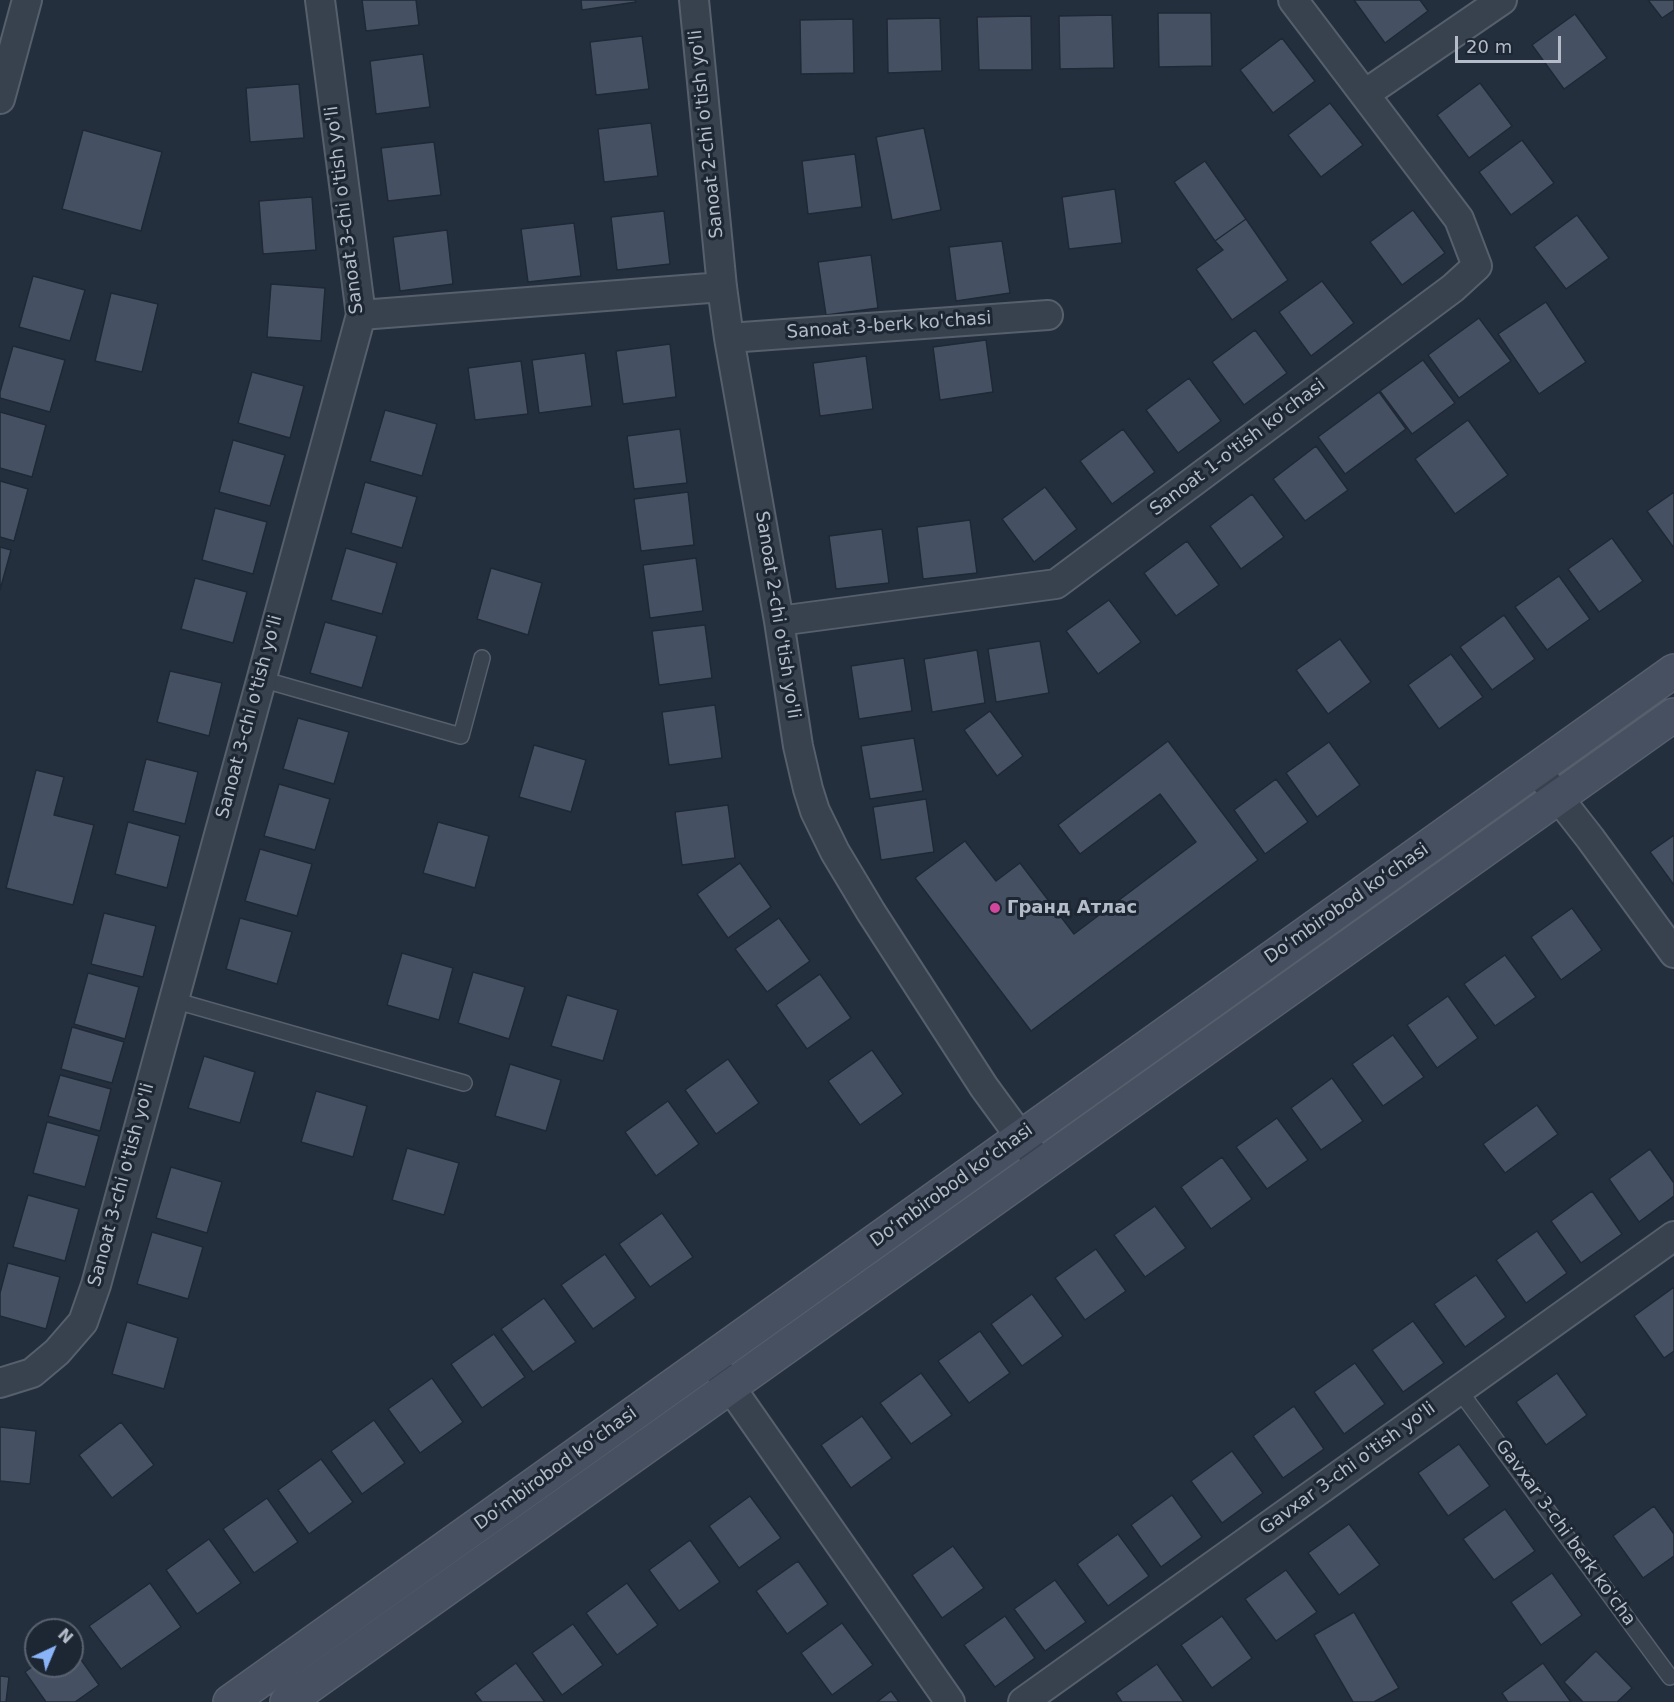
<!DOCTYPE html>
<html>
<head>
<meta charset="utf-8">
<style>
	body { margin:0 }
	#map { position:relative; width:1674px; height:1702px; overflow:hidden; background:#242f3e; font-family:"DejaVu Sans",sans-serif }
	canvas { display:block }
	.north { position:absolute; left:24px; top:1618px; width:60px; height:60px; box-sizing:border-box; background:#1d2633; border:2px solid #59626f; border-radius:50%; rotate:44deg; font-size:16px; font-weight:700; line-height:24px; text-align:center; color:#b4bcc9 }
	.north::after { content:''; display:block; margin:auto; width:21px; height:27px; background:#8ab4f8; clip-path:polygon(50% 0,100% 100%,50% 72%,0 100%) }
	.scale { position:absolute; left:1455px; top:36px; width:106px; height:27px; box-sizing:border-box; border:3px solid #b4bcc9; border-top:0; padding-left:8px; font-size:18px; line-height:21px; white-space:nowrap; color:#b4bcc9; -webkit-text-stroke:4px #1d2633; paint-order:stroke }
</style>
</head>
<body>
<div id="map">
<canvas width="1674" height="1702"></canvas>
<div class="north">N</div>
<div class="scale">20 m</div>
</div>
<script>
const context = document.querySelector('canvas').getContext('2d');
context.lineJoin = 'round';
function paint(path, color) { context.fillStyle = color; context.fill(path, 'evenodd'); }
const poly = rows => new Path2D(rows.map(r => 'M' + r).join(''));
function stroke(path, color, width, dash) { context.strokeStyle = color; context.lineWidth = width; context.lineCap = dash ? 'butt' : 'round'; context.setLineDash(dash || []); context.stroke(path); }
function label(font, color, halo, rows, align = 'center') {
  context.font = font + ' "DejaVu Sans",sans-serif'; context.lineWidth = 6; context.setLineDash([]); context.textBaseline = 'middle'; context.strokeStyle = halo; context.fillStyle = color; for (const [text, x, y, turn = 0] of rows) {
    context.save(); context.translate(x, y); context.rotate((+turn || 0) * Math.PI / 180); context.textAlign = isNaN(turn) ? turn : align; if (halo) context.strokeText(text, 0, 0); context.fillText(text, 0, 0); context.restore();
  }
}
const building = poly([
	[362,0,416,0,419,25,366,31,362,0],
	[581,0,635,0,636,2,582,10,581,0],
	[1354,0,1420,0,1428,11,1385,43,1354,0],
	[1648,0,1674,0,1674,10,1662,18,1648,0],
	[1158,13,1211,13,1212,66,1159,67,1158,13],
	[1575,14,1607,58,1564,89,1532,45,1575,14],
	[1112,15,1114,68,1060,69,1059,16,1112,15],
	[1031,16,1032,70,979,70,977,17,1031,16],
	[940,18,942,71,888,73,887,19,940,18],
	[853,19,854,73,801,74,800,20,853,19],
	[642,36,649,89,596,95,590,42,642,36],
	[1282,38,1315,81,1273,113,1240,70,1282,38],
	[423,54,430,107,376,114,370,61,423,54],
	[1480,83,1512,126,1469,158,1437,115,1480,83],
	[299,84,304,138,250,142,246,88,299,84],
	[1330,103,1363,145,1321,177,1288,135,1330,103],
	[651,123,658,176,604,182,598,129,651,123],
	[924,128,941,210,892,220,876,137,924,128],
	[83,130,162,152,141,231,62,209,83,130],
	[1522,140,1554,183,1511,215,1479,172,1522,140],
	[434,142,441,195,388,201,381,148,434,142],
	[855,154,862,207,808,214,802,161,855,154],
	[1205,161,1246,219,1215,241,1174,182,1205,161],
	[1115,189,1122,243,1069,249,1062,197,1115,189],
	[312,197,316,250,263,254,259,201,312,197],
	[1413,210,1445,253,1402,285,1370,242,1413,210],
	[664,211,670,264,617,270,611,217,664,211],
	[1577,215,1609,258,1566,289,1534,247,1577,215],
	[1246,219,1288,280,1232,320,1196,269,1223,250,1215,241,1246,219],
	[574,223,581,276,528,282,521,229,574,223],
	[447,230,453,284,400,291,393,237,447,230],
	[1002,241,1010,293,956,301,949,247,1002,241],
	[871,255,878,308,826,315,818,262,871,255],
	[33,276,85,290,70,341,19,327,33,276],
	[1322,281,1354,323,1311,356,1279,312,1322,281],
	[271,284,325,288,321,341,267,337,271,284],
	[111,293,158,304,142,372,95,361,111,293],
	[1546,302,1586,362,1539,394,1498,334,1546,302],
	[1479,318,1511,361,1459,398,1428,355,1479,318],
	[1255,330,1287,373,1244,405,1212,362,1255,330],
	[986,340,993,392,940,400,933,347,986,340],
	[670,344,676,397,623,404,616,351,670,344],
	[13,346,65,360,50,412,0,398,0,392,13,346],
	[585,353,592,406,539,413,532,360,585,353],
	[866,356,873,409,820,416,813,363,866,356],
	[1423,360,1455,403,1412,434,1380,391,1423,360],
	[521,361,528,414,475,420,468,368,521,361],
	[252,372,304,386,290,438,238,423,252,372],
	[1189,378,1221,421,1178,453,1146,410,1189,378],
	[1379,392,1406,429,1345,474,1318,437,1379,392],
	[385,410,437,424,422,476,370,461,385,410],
	[0,412,46,425,32,477,0,468,0,412],
	[1468,420,1508,475,1455,514,1415,459,1468,420],
	[680,429,687,483,634,489,627,436,680,429],
	[1123,429,1155,472,1112,504,1080,461,1123,429],
	[233,440,285,455,270,506,219,492,233,440],
	[1316,446,1348,490,1305,521,1273,479,1316,446],
	[0,481,28,489,14,541,0,537,0,481],
	[365,482,417,497,402,548,351,533,365,482],
	[1045,487,1077,529,1034,562,1002,519,1045,487],
	[688,492,694,545,641,551,634,499,688,492],
	[1674,492,1674,548,1647,511,1674,492],
	[1252,494,1284,537,1241,569,1210,526,1252,494],
	[215,508,267,522,253,574,202,560,215,508],
	[970,520,977,573,923,579,917,527,970,520],
	[882,529,889,583,836,589,829,536,882,529],
	[1612,538,1643,581,1599,612,1568,569,1612,538],
	[1187,541,1219,585,1176,616,1144,573,1187,541],
	[0,547,11,550,0,590,0,547],
	[346,548,397,563,382,614,331,600,346,548],
	[696,558,703,611,650,618,643,565,696,558],
	[491,568,542,583,528,635,477,619,491,568],
	[1559,576,1590,619,1547,650,1515,607,1559,576],
	[195,578,247,592,233,643,181,629,195,578],
	[1109,600,1141,642,1098,674,1066,631,1109,600],
	[1504,615,1535,659,1492,690,1460,647,1504,615],
	[325,622,377,636,362,688,310,673,325,622],
	[705,625,712,678,659,685,652,631,705,625],
	[1340,639,1371,682,1328,714,1296,670,1340,639],
	[1040,641,1049,693,996,702,988,649,1040,641],
	[977,650,985,703,932,712,924,659,977,650],
	[1451,654,1483,697,1439,729,1408,685,1451,654],
	[904,658,912,711,859,719,851,666,904,658],
	[170,671,222,683,209,736,157,722,170,671],
	[715,705,722,758,669,765,662,712,715,705],
	[990,711,1023,756,997,776,964,730,990,711],
	[298,718,349,732,334,784,283,769,298,718],
	[914,738,923,791,870,799,861,746,914,738],
	[1168,741,1258,860,1031,1031,915,878,965,841,996,881,1020,863,1074,934,1196,842,1160,794,1080,854,1058,825,1168,741],
	[1329,742,1360,785,1317,817,1286,773,1329,742],
	[534,745,586,760,571,812,519,797,534,745],
	[146,759,198,772,185,824,133,811,146,759],
	[36,770,64,777,54,815,94,825,73,905,6,888,36,770],
	[1276,779,1308,822,1265,854,1234,810,1276,779],
	[279,784,330,799,315,850,264,836,279,784],
	[926,799,934,852,881,860,873,807,926,799],
	[728,805,735,858,682,865,675,812,728,805],
	[128,822,180,836,167,888,115,874,128,822],
	[438,822,489,836,475,888,423,873,438,822],
	[1674,835,1674,885,1650,852,1674,835],
	[260,849,312,864,297,916,245,901,260,849],
	[740,863,771,907,728,938,697,894,740,863],
	[1572,908,1602,950,1561,980,1531,937,1572,908],
	[104,913,156,926,143,977,91,964,104,913],
	[240,918,292,932,277,984,226,969,240,918],
	[779,918,810,961,767,992,735,949,779,918],
	[402,953,453,968,439,1020,387,1005,402,953],
	[1505,955,1536,997,1495,1026,1464,984,1505,955],
	[473,972,525,987,509,1039,458,1023,473,972],
	[88,973,139,987,125,1039,74,1024,88,973],
	[820,974,851,1018,807,1049,776,1005,820,974],
	[567,995,618,1010,603,1061,551,1046,567,995],
	[1448,996,1478,1038,1437,1068,1407,1025,1448,996],
	[72,1027,124,1042,112,1083,61,1069,72,1027],
	[1393,1035,1424,1077,1383,1106,1352,1064,1393,1035],
	[872,1050,903,1094,860,1125,828,1081,872,1050],
	[204,1056,255,1072,240,1123,188,1108,204,1056],
	[728,1059,759,1103,716,1134,685,1090,728,1059],
	[510,1064,561,1080,546,1131,495,1116,510,1064],
	[60,1075,111,1089,100,1131,48,1116,60,1075],
	[1332,1078,1363,1121,1321,1150,1291,1108,1332,1078],
	[316,1091,367,1106,353,1157,301,1142,316,1091],
	[668,1101,699,1144,656,1176,625,1132,668,1101],
	[1537,1105,1558,1134,1505,1173,1483,1144,1537,1105],
	[1277,1118,1308,1160,1267,1189,1236,1147,1277,1118],
	[47,1122,99,1136,85,1187,33,1173,47,1122],
	[407,1148,459,1163,444,1215,392,1200,407,1148],
	[1650,1149,1674,1183,1674,1196,1639,1222,1609,1179,1650,1149],
	[1222,1157,1252,1199,1211,1229,1181,1187,1222,1157],
	[171,1167,222,1182,207,1233,156,1218,171,1167],
	[1592,1191,1622,1234,1581,1263,1551,1221,1592,1191],
	[28,1195,79,1209,65,1261,13,1247,28,1195],
	[1155,1206,1186,1248,1145,1277,1114,1235,1155,1206],
	[662,1213,693,1257,650,1287,619,1244,662,1213],
	[1537,1231,1567,1273,1526,1303,1496,1260,1537,1231],
	[152,1232,203,1247,188,1299,137,1284,152,1232],
	[1096,1249,1126,1291,1085,1320,1055,1278,1096,1249],
	[605,1254,636,1298,593,1329,561,1285,605,1254],
	[8,1263,60,1277,46,1329,0,1316,0,1293,8,1263],
	[1476,1275,1506,1317,1465,1347,1434,1304,1476,1275],
	[1674,1287,1674,1351,1664,1358,1634,1316,1674,1287],
	[1032,1294,1063,1336,1022,1366,991,1324,1032,1294],
	[544,1298,576,1342,533,1372,501,1329,544,1298],
	[1413,1321,1444,1363,1403,1392,1372,1350,1413,1321],
	[127,1322,178,1338,164,1389,112,1374,127,1322],
	[980,1331,1010,1373,969,1403,938,1361,980,1331],
	[494,1334,525,1377,482,1408,451,1364,494,1334],
	[1355,1363,1385,1404,1344,1434,1314,1392,1355,1363],
	[921,1373,952,1415,911,1444,880,1403,921,1373],
	[1557,1373,1587,1415,1546,1445,1516,1402,1557,1373],
	[432,1378,463,1422,420,1453,388,1409,432,1378],
	[1294,1406,1324,1449,1283,1478,1253,1436,1294,1406],
	[862,1416,892,1458,851,1488,821,1445,862,1416],
	[374,1420,405,1463,362,1494,331,1451,374,1420],
	[121,1422,154,1465,112,1498,79,1455,121,1422],
	[0,1427,36,1431,30,1484,0,1481,0,1427],
	[1459,1444,1490,1486,1448,1516,1418,1473,1459,1444],
	[1232,1451,1263,1493,1222,1523,1191,1481,1232,1451],
	[321,1459,353,1502,309,1534,278,1490,321,1459],
	[1172,1495,1202,1537,1161,1567,1131,1525,1172,1495],
	[750,1496,781,1538,739,1568,709,1526,750,1496],
	[267,1498,298,1542,254,1573,223,1529,267,1498],
	[1654,1506,1674,1534,1674,1556,1643,1578,1613,1536,1654,1506],
	[1505,1509,1535,1551,1494,1580,1463,1539,1505,1509],
	[1349,1524,1380,1565,1339,1595,1308,1553,1349,1524],
	[1118,1534,1149,1576,1108,1606,1077,1564,1118,1534],
	[209,1539,241,1583,197,1614,166,1570,209,1539],
	[690,1540,720,1582,679,1611,649,1570,690,1540],
	[953,1546,984,1588,942,1618,912,1575,953,1546],
	[798,1561,828,1604,787,1634,756,1591,798,1561],
	[1286,1570,1317,1612,1276,1641,1245,1599,1286,1570],
	[1552,1573,1582,1615,1541,1645,1511,1602,1552,1573],
	[1055,1580,1086,1622,1045,1651,1014,1609,1055,1580],
	[150,1583,181,1627,121,1669,89,1626,150,1583],
	[627,1583,658,1625,617,1655,586,1613,627,1583],
	[1354,1612,1399,1688,1374,1702,1353,1702,1314,1635,1354,1612],
	[1005,1616,1035,1658,995,1687,964,1645,1005,1616],
	[1222,1616,1252,1658,1212,1688,1181,1645,1222,1616],
	[842,1623,873,1665,832,1695,801,1653,842,1623],
	[573,1624,603,1665,562,1695,532,1653,573,1624],
	[72,1647,99,1685,75,1702,46,1702,25,1672,36,1664,36,1666,72,1666,72,1647],
	[1596,1651,1632,1688,1617,1702,1583,1702,1564,1682,1596,1651],
	[516,1663,545,1702,482,1702,475,1693,516,1663],
	[1543,1663,1571,1702,1508,1702,1502,1693,1543,1663],
	[1157,1664,1184,1702,1122,1702,1116,1693,1157,1664],
	[0,1676,9,1677,6,1702,0,1702,0,1676],
	[891,1691,899,1702,877,1702,891,1691]
]);
const lane = poly([
	[261,679,461,736,482,658],
	[173,1000,464,1083],
	[1459,1390,1670,1677]
]);
const street = poly([
	[694,0,722,287,729,338,779,621,798,746,808,789,815,811,835,852,871,912,984,1087,1041,1165],
	[1365,94,1502,0],
	[0,99,27,0],
	[361,315,722,287],
	[729,338,1048,315],
	[779,621,1056,584,1453,288,1477,266,1459,219,1293,0],
	[1536,769,1590,838,1674,953],
	[717,1368,950,1702],
	[0,1383,32,1373,57,1352,83,1322,96,1285,361,315,320,0],
	[1023,1702,1674,1236]
]);
const secondary = poly([
	[230,1702,1674,671],
	[287,1702,1674,715]
]);
const markers = [
	[995,908,6,"#d1479c"]
];
const streetNames = [
	["Sanoat 2-chi o'tish yo'li",707,134,-96],
	["Sanoat 3-chi o'tish yo'li",345,210,-97],
	["Sanoat 3-berk ko'chasi",889,326,-4],
	["Sanoat 1-o'tish ko'chasi",1238,448,-37],
	["Sanoat 2-chi o'tish yo'li",777,615,81],
	["Sanoat 3-chi o'tish yo'li",250,717,-75],
	["Doʻmbirobod koʻchasi",1347,904,-35],
	["Sanoat 3-chi o'tish yo'li",122,1185,-75],
	["Doʻmbirobod koʻchasi",952,1186,-36],
	["Doʻmbirobod koʻchasi",556,1469,-36],
	["Gavxar 3-chi o'tish yo'li",1348,1469,-36],
	["Gavxar 3-chi berk ko'cha",1565,1533,54]
];
const poiNames = [
	["Гранд Атлас",1007,908]
];
paint(building, '#455162');
stroke(building, '#1f2835', 1.5);
stroke(lane, '#565f6c', 18);
stroke(street, '#565f6c', 32);
stroke(secondary, '#565f6c', 36);
stroke(lane, '#38414e', 15);
stroke(street, '#38414e', 28);
stroke(secondary, '#465061', 33);
for (const [x, y, r, color] of markers) { const dot = new Path2D(); dot.arc(x, y, r, 0, 2 * Math.PI); context.fillStyle = color; context.fill(dot); stroke(dot, '#1d2633', 2); }
label('18px', '#b4bcc9', '#1d2633', streetNames);
label('bold 18px', '#b4bcc9', '#1d2633', poiNames, 'left');
</script>
</body>
</html>
